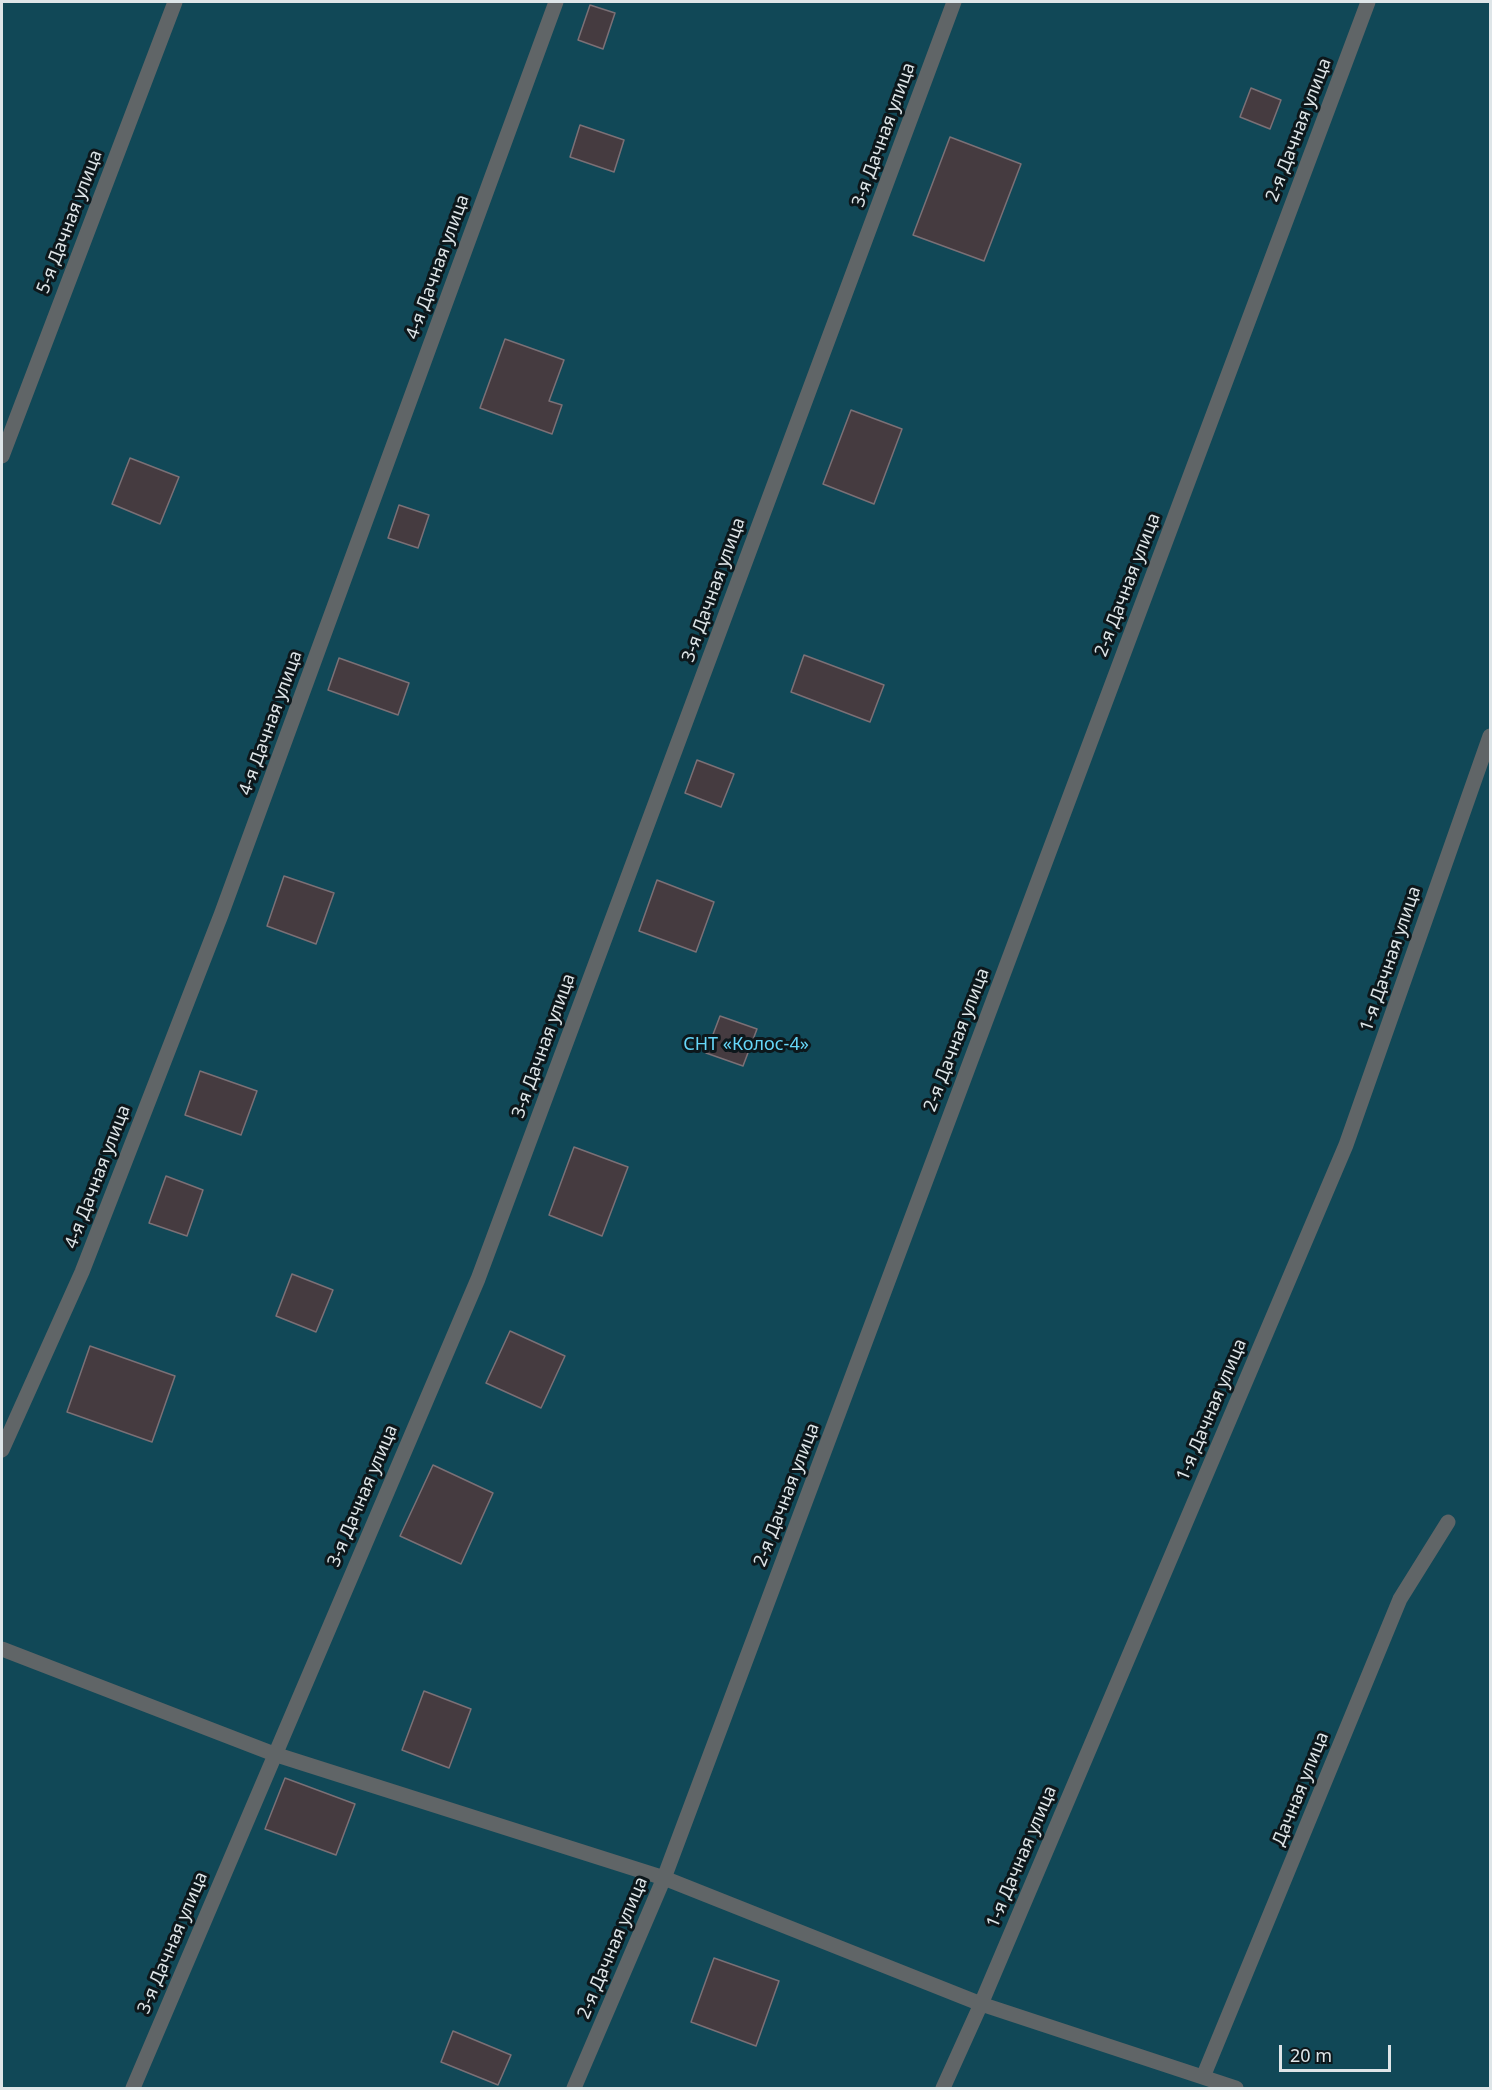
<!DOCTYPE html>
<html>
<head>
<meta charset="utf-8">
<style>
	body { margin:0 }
	#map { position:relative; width:1492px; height:2090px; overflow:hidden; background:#162124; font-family:"Noto Sans",sans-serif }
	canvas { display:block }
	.frame { position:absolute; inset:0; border:3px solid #dee5e8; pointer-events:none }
	.scale { position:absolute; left:1279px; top:2045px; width:112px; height:27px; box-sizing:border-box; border:3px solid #dee5e8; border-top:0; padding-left:8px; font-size:18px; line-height:21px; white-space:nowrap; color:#dee5e8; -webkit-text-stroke:4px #0d171b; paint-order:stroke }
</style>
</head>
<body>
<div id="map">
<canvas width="1492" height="2090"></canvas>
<div class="frame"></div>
<div class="scale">20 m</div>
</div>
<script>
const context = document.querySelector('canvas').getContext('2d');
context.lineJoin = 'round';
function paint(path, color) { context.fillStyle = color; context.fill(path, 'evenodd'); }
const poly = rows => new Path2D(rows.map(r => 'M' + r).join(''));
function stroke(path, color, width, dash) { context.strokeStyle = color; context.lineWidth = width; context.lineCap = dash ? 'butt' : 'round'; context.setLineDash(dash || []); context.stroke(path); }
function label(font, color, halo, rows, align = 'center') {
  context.font = font + ' "Noto Sans",sans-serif'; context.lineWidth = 6; context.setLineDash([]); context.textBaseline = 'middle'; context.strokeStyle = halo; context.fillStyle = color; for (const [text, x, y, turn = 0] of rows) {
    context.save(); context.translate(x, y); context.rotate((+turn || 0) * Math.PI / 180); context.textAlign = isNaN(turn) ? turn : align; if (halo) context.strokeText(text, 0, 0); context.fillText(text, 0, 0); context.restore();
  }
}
const green = poly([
	[2,2,1490,2,1490,2088,2,2088]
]);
const building = poly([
	[590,5,615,13,603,49,578,40,590,5],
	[1251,88,1281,100,1270,129,1240,117,1251,88],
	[580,125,624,140,614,172,570,157,580,125],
	[950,137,1021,164,984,261,913,235,950,137],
	[505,339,564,360,549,401,562,405,552,434,480,408,505,339],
	[851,410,902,429,874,504,823,484,851,410],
	[130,458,179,477,160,524,112,504,130,458],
	[399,505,429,515,418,548,388,538,399,505],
	[804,655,884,685,870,722,791,692,804,655],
	[339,658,409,683,398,715,328,690,339,658],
	[697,760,734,774,721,807,685,793,697,760],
	[284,876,334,893,316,944,267,926,284,876],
	[657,880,714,902,696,952,639,931,657,880],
	[720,1016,757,1029,743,1066,706,1053,720,1016],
	[200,1071,257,1091,241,1135,185,1115,200,1071],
	[574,1147,628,1167,602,1236,549,1215,574,1147],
	[166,1176,203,1190,187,1236,149,1223,166,1176],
	[292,1274,333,1290,316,1332,276,1316,292,1274],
	[510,1331,565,1356,541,1408,486,1383,510,1331],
	[90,1346,175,1376,152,1442,67,1412,90,1346],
	[433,1465,493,1493,461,1564,400,1536,433,1465],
	[424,1691,471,1709,449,1768,402,1750,424,1691],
	[285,1778,355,1804,336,1855,265,1829,285,1778],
	[714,1958,779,1981,756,2046,691,2022,714,1958],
	[453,2031,511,2055,498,2085,441,2062,453,2031]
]);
const street = poly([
	[2,456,175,2],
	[2,1450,82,1272,221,915,556,2],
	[2,1649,274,1754,664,1878,981,2004,1236,2088],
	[1203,2077,1400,1599,1448,1522],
	[133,2088,478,1279,954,2],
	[574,2088,664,1878,1368,2],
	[943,2088,981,2004,1346,1145,1490,736]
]);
const streetNames = [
	["2-я Дачная улица",1299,130,-69],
	["3-я Дачная улица",884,135,-70],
	["5-я Дачная улица",70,222,-69],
	["4-я Дачная улица",438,267,-70],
	["2-я Дачная улица",1128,585,-69],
	["3-я Дачная улица",714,590,-70],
	["4-я Дачная улица",271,723,-70],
	["1-я Дачная улица",1391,959,-71],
	["2-я Дачная улица",957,1040,-69],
	["3-я Дачная улица",544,1046,-70],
	["4-я Дачная улица",98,1177,-69],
	["1-я Дачная улица",1212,1410,-67],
	["2-я Дачная улица",787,1495,-69],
	["3-я Дачная улица",363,1496,-67],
	["Дачная улица",1301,1789,-68],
	["1-я Дачная улица",1022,1857,-67],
	["3-я Дачная улица",173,1943,-67],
	["2-я Дачная улица",613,1948,-67]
];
const parkNames = [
	["СНТ «Колос-4»",746,1045]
];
paint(green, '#114857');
paint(building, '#453b40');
stroke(building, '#7b7076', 1.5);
stroke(street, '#606567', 15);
label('18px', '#dee5e8', '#0d171b', streetNames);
label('18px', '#66d7f9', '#0d171b', parkNames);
</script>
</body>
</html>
